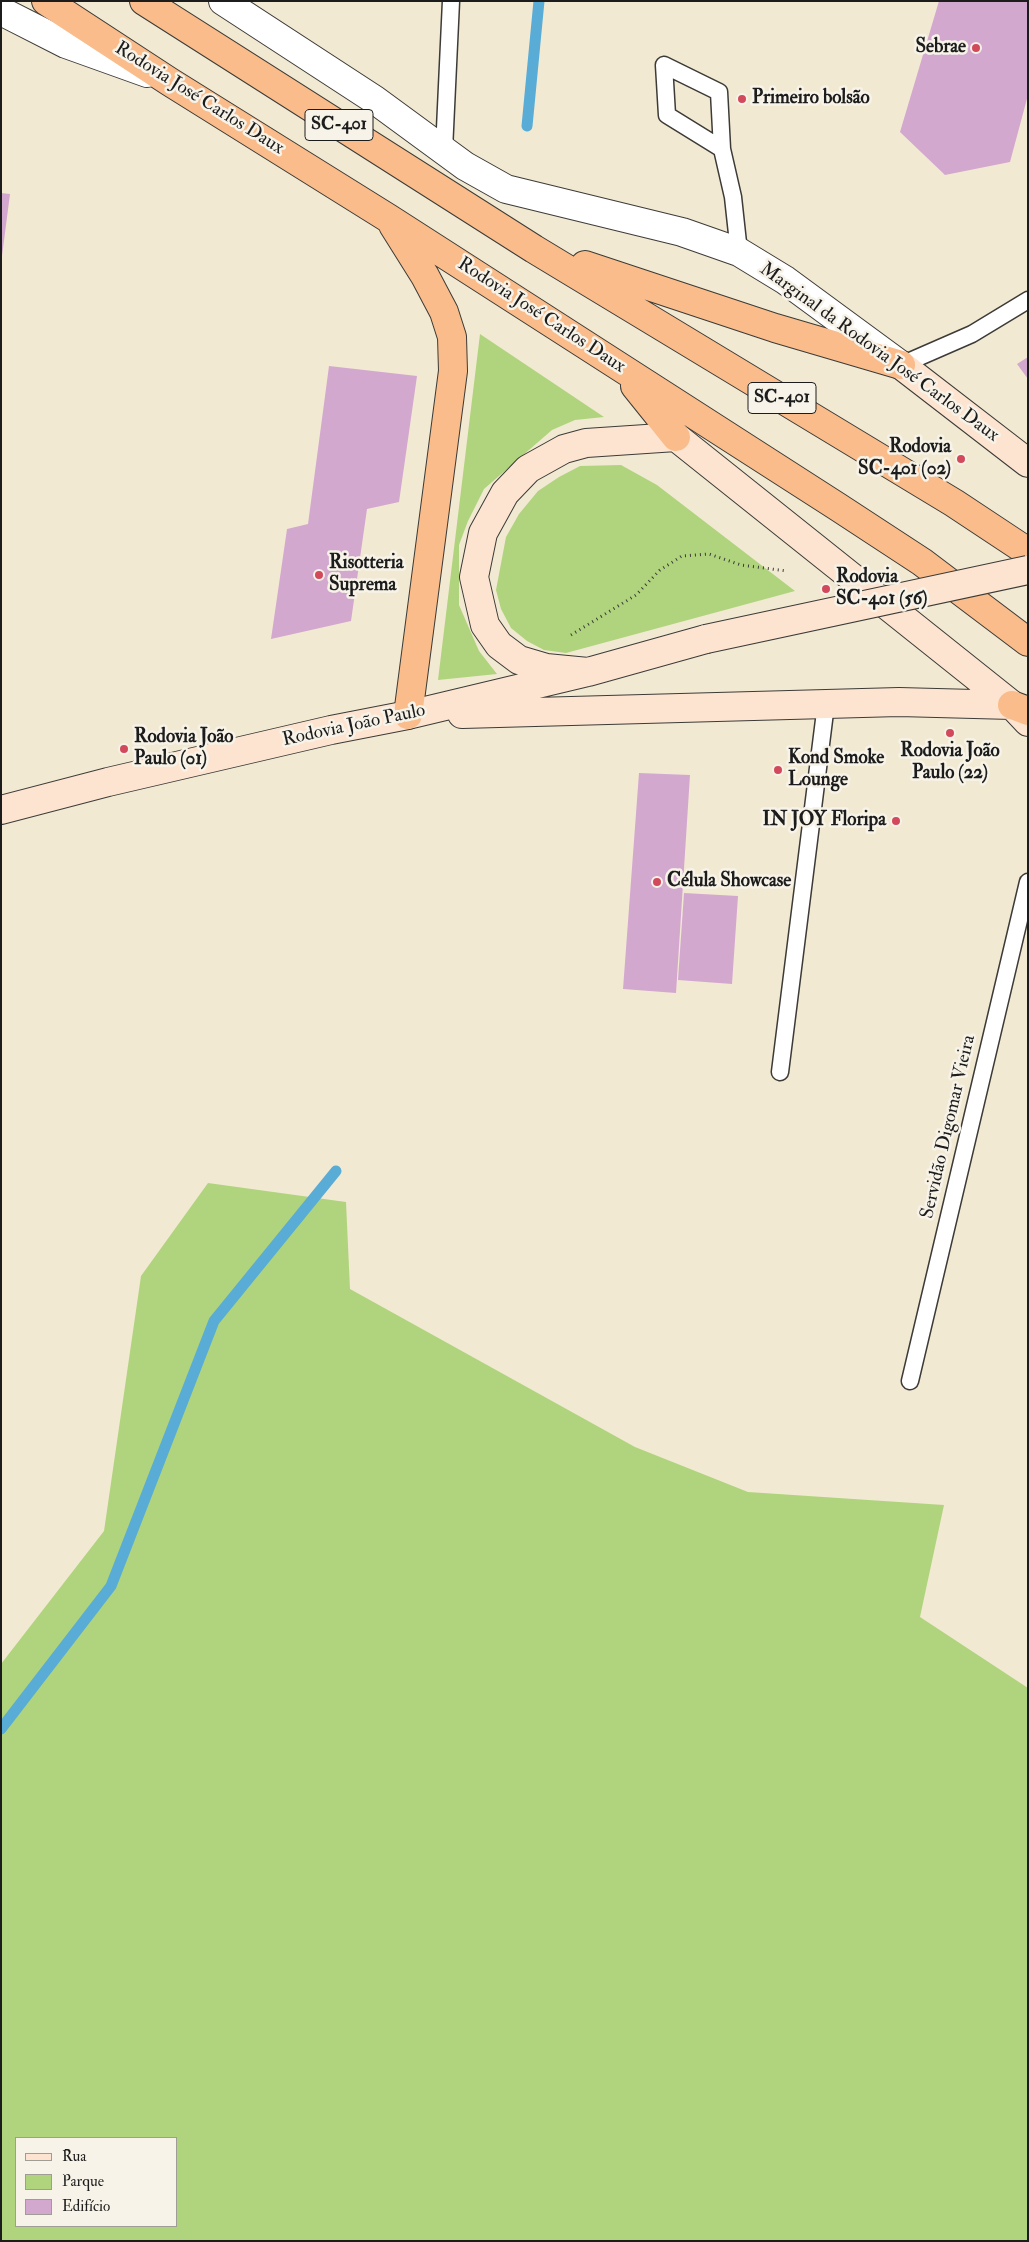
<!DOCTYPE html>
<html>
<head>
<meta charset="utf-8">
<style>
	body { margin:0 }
	#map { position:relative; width:1029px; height:2242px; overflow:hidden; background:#f2e9d3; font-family:"IM FELL Double Pica",serif }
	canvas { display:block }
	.frame { position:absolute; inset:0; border:2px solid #1c1c1c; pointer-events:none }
	.legend { position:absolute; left:15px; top:2137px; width:162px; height:90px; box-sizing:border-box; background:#f7f3e8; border:1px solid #9f9d96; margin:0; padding:6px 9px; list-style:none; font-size:15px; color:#1c1c1c }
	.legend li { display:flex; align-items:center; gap:10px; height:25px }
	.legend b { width:25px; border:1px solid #9f9d96 }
</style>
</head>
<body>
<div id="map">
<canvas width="1029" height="2242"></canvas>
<div class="frame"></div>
<ul class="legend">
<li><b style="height:6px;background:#fde4d0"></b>Rua</li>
<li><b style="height:14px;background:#b0d47d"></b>Parque</li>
<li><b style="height:14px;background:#d3a8cf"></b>Edifício</li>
</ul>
</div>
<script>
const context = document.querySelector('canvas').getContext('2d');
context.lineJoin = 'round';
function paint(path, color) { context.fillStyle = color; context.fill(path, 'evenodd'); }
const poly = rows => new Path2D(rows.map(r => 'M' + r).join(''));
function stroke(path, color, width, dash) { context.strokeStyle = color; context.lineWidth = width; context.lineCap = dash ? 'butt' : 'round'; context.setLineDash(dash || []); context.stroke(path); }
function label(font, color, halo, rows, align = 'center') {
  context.font = font + ' "IM FELL Double Pica",serif'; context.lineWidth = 5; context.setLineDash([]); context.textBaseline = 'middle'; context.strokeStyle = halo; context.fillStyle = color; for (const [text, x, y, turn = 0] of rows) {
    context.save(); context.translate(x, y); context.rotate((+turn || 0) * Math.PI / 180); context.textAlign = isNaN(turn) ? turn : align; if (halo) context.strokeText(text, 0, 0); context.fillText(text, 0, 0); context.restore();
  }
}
const green = poly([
	[480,334,604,417,575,420,552,430,484,489,468,521,459,545,459,605,479,651,497,674,438,680],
	[621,465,657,485,795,591,566,653,544,650,527,641,511,628,501,609,496,590,506,537,519,514,538,491,559,477,580,466],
	[208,1183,346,1202,350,1289,635,1447,748,1492,944,1505,920,1617,1028,1688,1028,2241,1,2241,1,1664,104,1531,141,1276],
	[16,2138,176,2138,176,2226,16,2226]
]);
const stream = poly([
	[527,126,539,1],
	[1,1729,111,1586,214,1321,336,1171]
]);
const building = poly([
	[939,1,1028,1,1028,95,1010,162,945,175,900,132],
	[1,193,10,194,2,256,1,256],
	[1028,357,1028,379,1017,364],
	[329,366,417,376,399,502,367,509,351,621,271,639,287,529,308,524],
	[639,773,690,775,676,993,623,989],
	[684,893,738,896,732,984,678,980]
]);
const path = poly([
	[571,635,636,595,660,570,682,556,709,554,741,565,787,571]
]);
const lane = poly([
	[722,149,667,115,664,65,719,92,722,149,733,197,739,252],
	[444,150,451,1],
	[901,365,972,334,1028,300],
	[780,1072,826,704],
	[910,1381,1028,882]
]);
const street = poly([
	[223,1,375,100,465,166,506,189,682,232,739,252,785,280,898,363],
	[1,11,66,44,147,73]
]);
const secondary = poly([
	[901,365,1028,463],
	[588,672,546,668,519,660,499,645,485,625,474,577,483,533,505,493,528,469,564,449,586,443,676,437,1012,705,1028,722],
	[462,714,899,702,1012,705],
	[1,810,108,782,331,730,408,715,588,672,706,639]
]);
const highway = poly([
	[46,1,170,82,388,218,838,507,922,562,1028,642],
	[144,1,534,249,954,503,1028,552],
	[393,225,425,276,444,312,452,337,453,371,408,715],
	[585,265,775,328,901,365],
	[635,386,676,437],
	[1012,705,1028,711]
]);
const secondaryBridge = poly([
	[706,639,1028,570]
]);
const markers = [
	[976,48,5,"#d1495b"],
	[742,99,5,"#d1495b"],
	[961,459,5,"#d1495b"],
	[319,575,5,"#d1495b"],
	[826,589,5,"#d1495b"],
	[950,733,5,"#d1495b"],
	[124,749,5,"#d1495b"],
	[778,770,5,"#d1495b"],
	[896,821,5,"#d1495b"],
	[657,882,5,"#d1495b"]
];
const shields = [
	[339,125,68],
	[782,398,68]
];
const shieldNames = [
	["SC-401",339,125],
	["SC-401",782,398]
];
const poiNames = [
	["Sebrae",966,48,"right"],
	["Primeiro bolsão",752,99],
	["Rodovia",951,448,"right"],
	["SC-401 (02)",951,470,"right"],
	["Risotteria",329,564],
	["Suprema",329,586],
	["Rodovia",836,578],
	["SC-401 (56)",836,600],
	["Rodovia João",134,738],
	["Paulo (01)",134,760],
	["Rodovia João",950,752,"center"],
	["Paulo (22)",950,774,"center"],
	["Kond Smoke",788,759],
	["Lounge",788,781],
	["IN JOY Floripa",886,821,"right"],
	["Célula Showcase",667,882]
];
const streetNames = [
	["Rodovia José Carlos Daux",199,99,32],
	["Rodovia José Carlos Daux",541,316,33],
	["Marginal da Rodovia José Carlos Daux",879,353,36],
	["Rodovia João Paulo",354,726,-12],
	["Servidão Digomar Vieira",949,1127,-77]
];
paint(green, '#b0d47d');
stroke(stream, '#59acd5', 11);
paint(building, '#d3a8cf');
stroke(lane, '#3c3b37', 19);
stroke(street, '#3c3b37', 30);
stroke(secondary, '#3c3b37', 30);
stroke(highway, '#3c3b37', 30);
stroke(path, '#3c3b37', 3, [1, 4]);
stroke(lane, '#fff', 16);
stroke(street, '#fff', 28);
stroke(secondary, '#fde4d0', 28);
stroke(highway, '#f9bc8a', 28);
stroke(secondaryBridge, '#3c3b37', 30, []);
stroke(secondaryBridge, '#fde4d0', 28);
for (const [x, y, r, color] of markers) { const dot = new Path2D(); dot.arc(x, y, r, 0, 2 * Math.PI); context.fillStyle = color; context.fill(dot); stroke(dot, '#f7f3e8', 2); }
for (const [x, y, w] of shields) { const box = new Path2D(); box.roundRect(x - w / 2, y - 15.5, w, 31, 4); context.fillStyle = '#f7f3e8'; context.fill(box); stroke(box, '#1c1c1c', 1); }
label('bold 18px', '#1c1c1c', null, shieldNames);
label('bold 19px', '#1c1c1c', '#f7f3e8', poiNames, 'left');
label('19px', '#1c1c1c', '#f7f3e8', streetNames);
</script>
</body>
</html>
